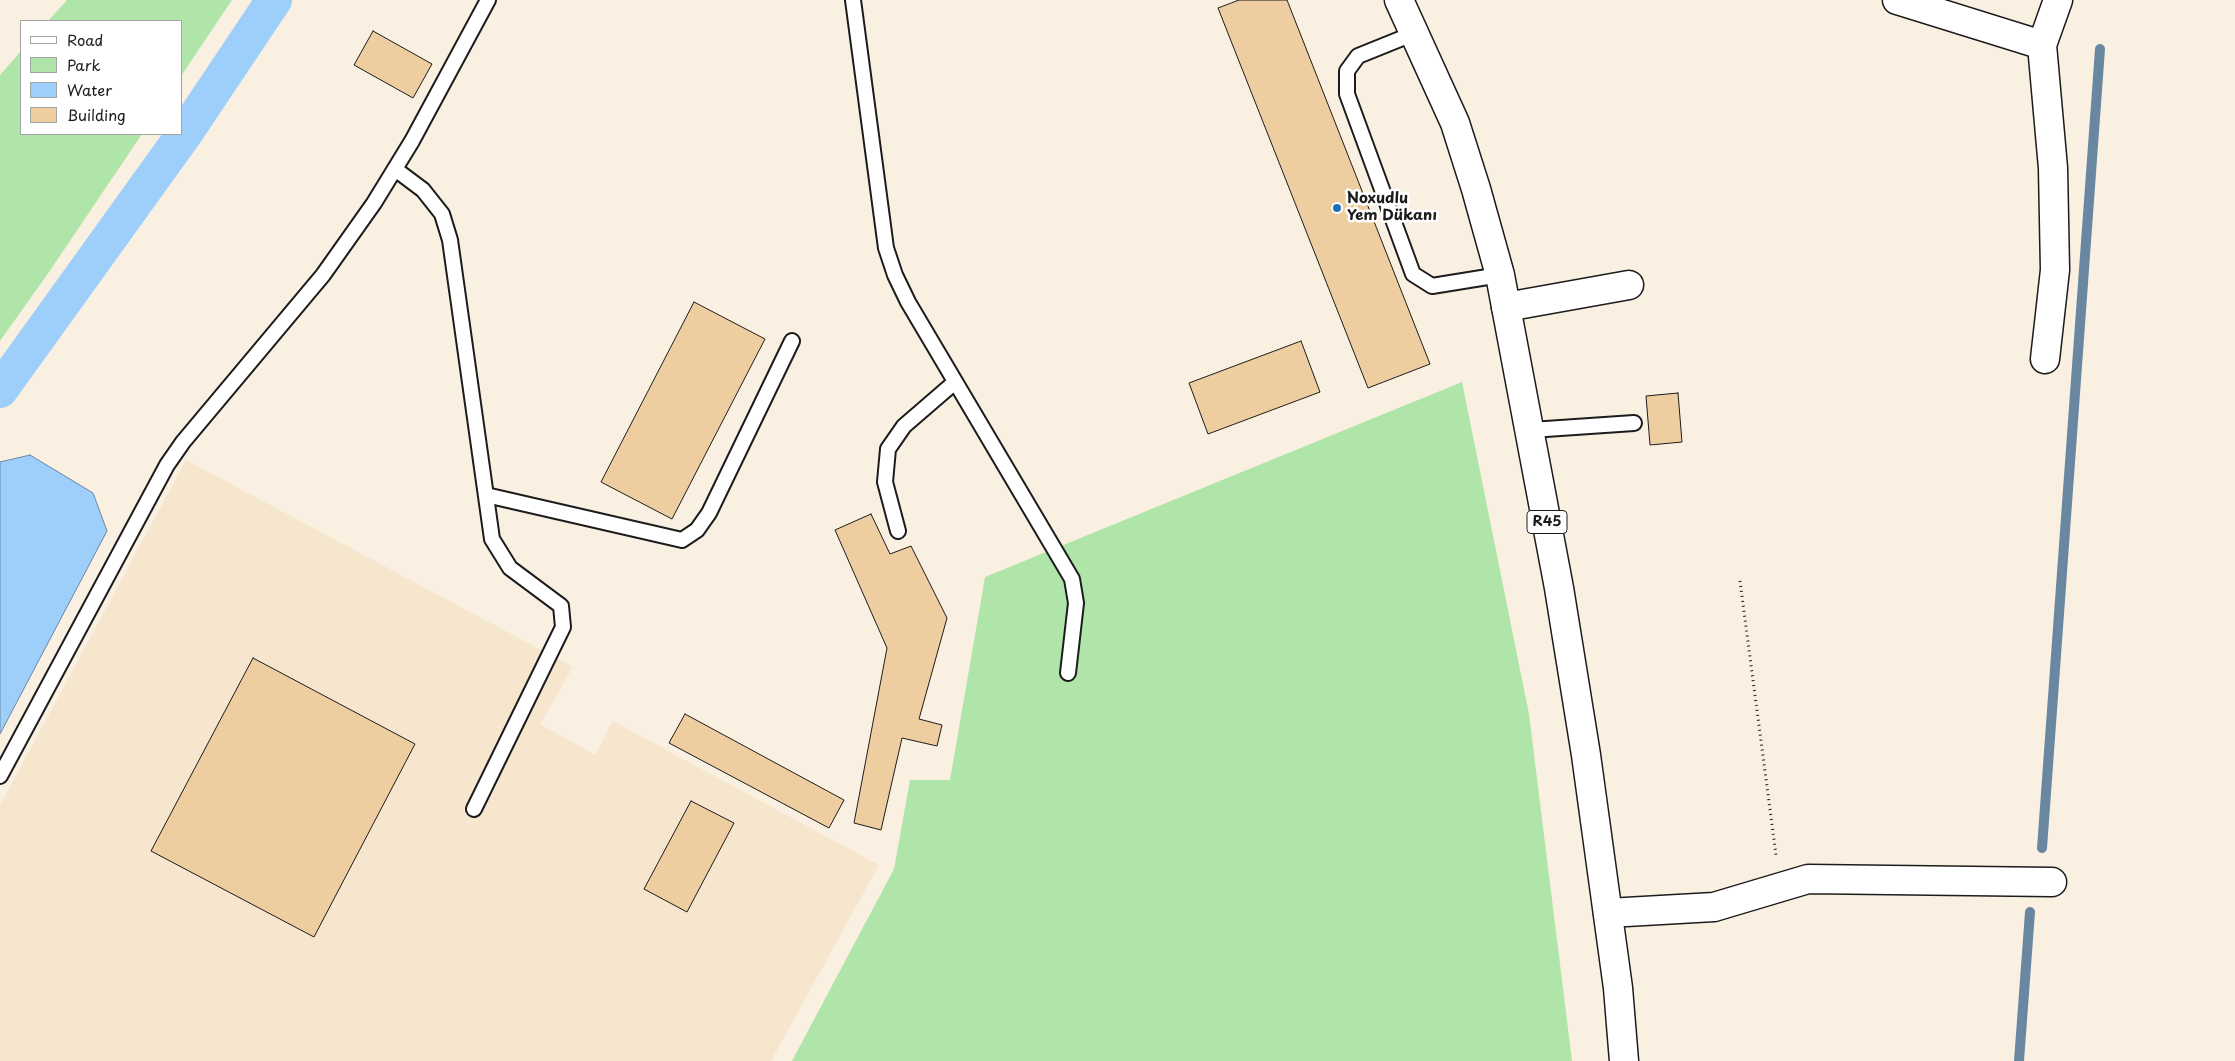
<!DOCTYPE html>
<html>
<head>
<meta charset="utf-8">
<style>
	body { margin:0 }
	#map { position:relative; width:2235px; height:1061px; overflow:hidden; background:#faf0e2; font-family:"Playpen Sans",sans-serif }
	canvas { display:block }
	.legend { position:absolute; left:20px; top:20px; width:162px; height:115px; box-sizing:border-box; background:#fff; border:1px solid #a4a4a4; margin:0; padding:6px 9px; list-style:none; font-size:15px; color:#1c1c1c }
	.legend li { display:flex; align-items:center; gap:10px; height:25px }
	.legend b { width:25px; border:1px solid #a4a4a4 }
</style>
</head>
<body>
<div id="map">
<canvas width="2235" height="1061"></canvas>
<ul class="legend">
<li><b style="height:6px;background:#fff"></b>Road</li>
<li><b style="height:14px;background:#afe5a8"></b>Park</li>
<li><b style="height:14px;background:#9ecffa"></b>Water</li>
<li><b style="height:14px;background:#eecea0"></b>Building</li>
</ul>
</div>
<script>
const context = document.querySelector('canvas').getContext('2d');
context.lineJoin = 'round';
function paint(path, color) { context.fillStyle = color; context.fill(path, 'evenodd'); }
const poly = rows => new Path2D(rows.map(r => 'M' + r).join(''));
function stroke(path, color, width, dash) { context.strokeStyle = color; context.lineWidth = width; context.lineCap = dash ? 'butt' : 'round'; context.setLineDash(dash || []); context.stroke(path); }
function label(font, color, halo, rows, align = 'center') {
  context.font = font + ' "Playpen Sans",sans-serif'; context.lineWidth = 5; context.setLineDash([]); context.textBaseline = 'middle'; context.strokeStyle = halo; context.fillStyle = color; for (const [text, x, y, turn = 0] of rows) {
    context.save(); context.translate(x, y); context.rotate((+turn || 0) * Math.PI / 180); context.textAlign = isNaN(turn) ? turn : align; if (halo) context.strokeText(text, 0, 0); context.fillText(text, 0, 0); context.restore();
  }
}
const built = poly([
	[186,460,573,667,540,724,595,755,613,721,879,865,771,1061,0,1061,0,805]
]);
const green = poly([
	[67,0,232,0,181,76,181,21,48,21],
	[21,51,21,134,142,134,49,272,0,341,0,75],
	[1462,382,1529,714,1572,1061,792,1061,894,869,910,780,950,780,985,577]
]);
const water = poly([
	[30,455,93,493,107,531,0,734,0,462,30,455]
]);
const stream = poly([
	[2042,848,2100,49],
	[2019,1061,2030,912]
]);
const canal = poly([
	[0,390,185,133,274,0]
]);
const building = poly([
	[1239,0,1287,0,1430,364,1368,388,1218,8,1239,0],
	[373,31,432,64,413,98,354,65,373,31],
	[694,302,765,339,672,519,601,482,694,302],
	[1301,341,1320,392,1208,434,1189,383,1301,341],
	[1678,393,1682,442,1650,445,1646,396,1678,393],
	[871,514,890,554,911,546,947,618,919,719,942,725,937,746,902,738,881,830,854,823,887,648,835,530,871,514],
	[253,658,415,744,314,937,151,851,253,658],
	[685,714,844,800,829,828,669,743,685,714],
	[691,801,734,823,687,912,644,889,691,801]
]);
const path = poly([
	[1740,581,1776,855]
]);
const lane = poly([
	[853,0,886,248,895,275,908,302,1072,579,1076,603,1068,673],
	[1415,33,1358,56,1347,71,1347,94,1413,274,1432,286,1500,275],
	[395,169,423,190,442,214,450,240,492,539,510,568,561,606,563,627,474,809],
	[1531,430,1634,423],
	[486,495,682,540,697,530,709,513,792,341],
	[898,531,885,482,888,449,904,426,955,382],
	[0,776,167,465,183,442,323,275,374,203,412,141,488,0]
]);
const street = poly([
	[1897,0,2042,45],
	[1506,307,1629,285],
	[2045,359,2055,270,2053,168,2042,45,2058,0],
	[1608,913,1714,907,1808,879,2052,882]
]);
const primary = poly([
	[1399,0,1455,123,1476,189,1500,275,1559,588,1586,755,1618,988,1624,1061]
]);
const markers = [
	[1337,208,5,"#1f6fb2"]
];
const shields = [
	[1547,522,40]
];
const shieldNames = [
	["R45",1547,522]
];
const poiNames = [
	["Noxudlu",1347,199],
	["Yem Dükanı",1347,216]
];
paint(built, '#f6e6ce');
paint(green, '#afe5a8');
paint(water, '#9ecffa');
stroke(water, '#6a87a1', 1);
stroke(stream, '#6a87a1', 10);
stroke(canal, '#9ecffa', 36);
paint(building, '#eecea0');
stroke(building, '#1c1c1c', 1);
stroke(lane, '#1c1c1c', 18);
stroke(street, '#1c1c1c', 31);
stroke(primary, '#1c1c1c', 31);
stroke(path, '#1c1c1c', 3, [1, 4]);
stroke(lane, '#fff', 14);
stroke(street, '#fff', 28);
stroke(primary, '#fff', 28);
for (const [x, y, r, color] of markers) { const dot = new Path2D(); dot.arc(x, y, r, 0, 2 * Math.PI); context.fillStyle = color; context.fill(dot); stroke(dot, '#fff', 2); }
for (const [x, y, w] of shields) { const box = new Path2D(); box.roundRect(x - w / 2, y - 11.5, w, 23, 4); context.fillStyle = '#fff'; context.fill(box); stroke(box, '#1c1c1c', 1); }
label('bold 14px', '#1c1c1c', null, shieldNames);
label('bold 15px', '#1c1c1c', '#fff', poiNames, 'left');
</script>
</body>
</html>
